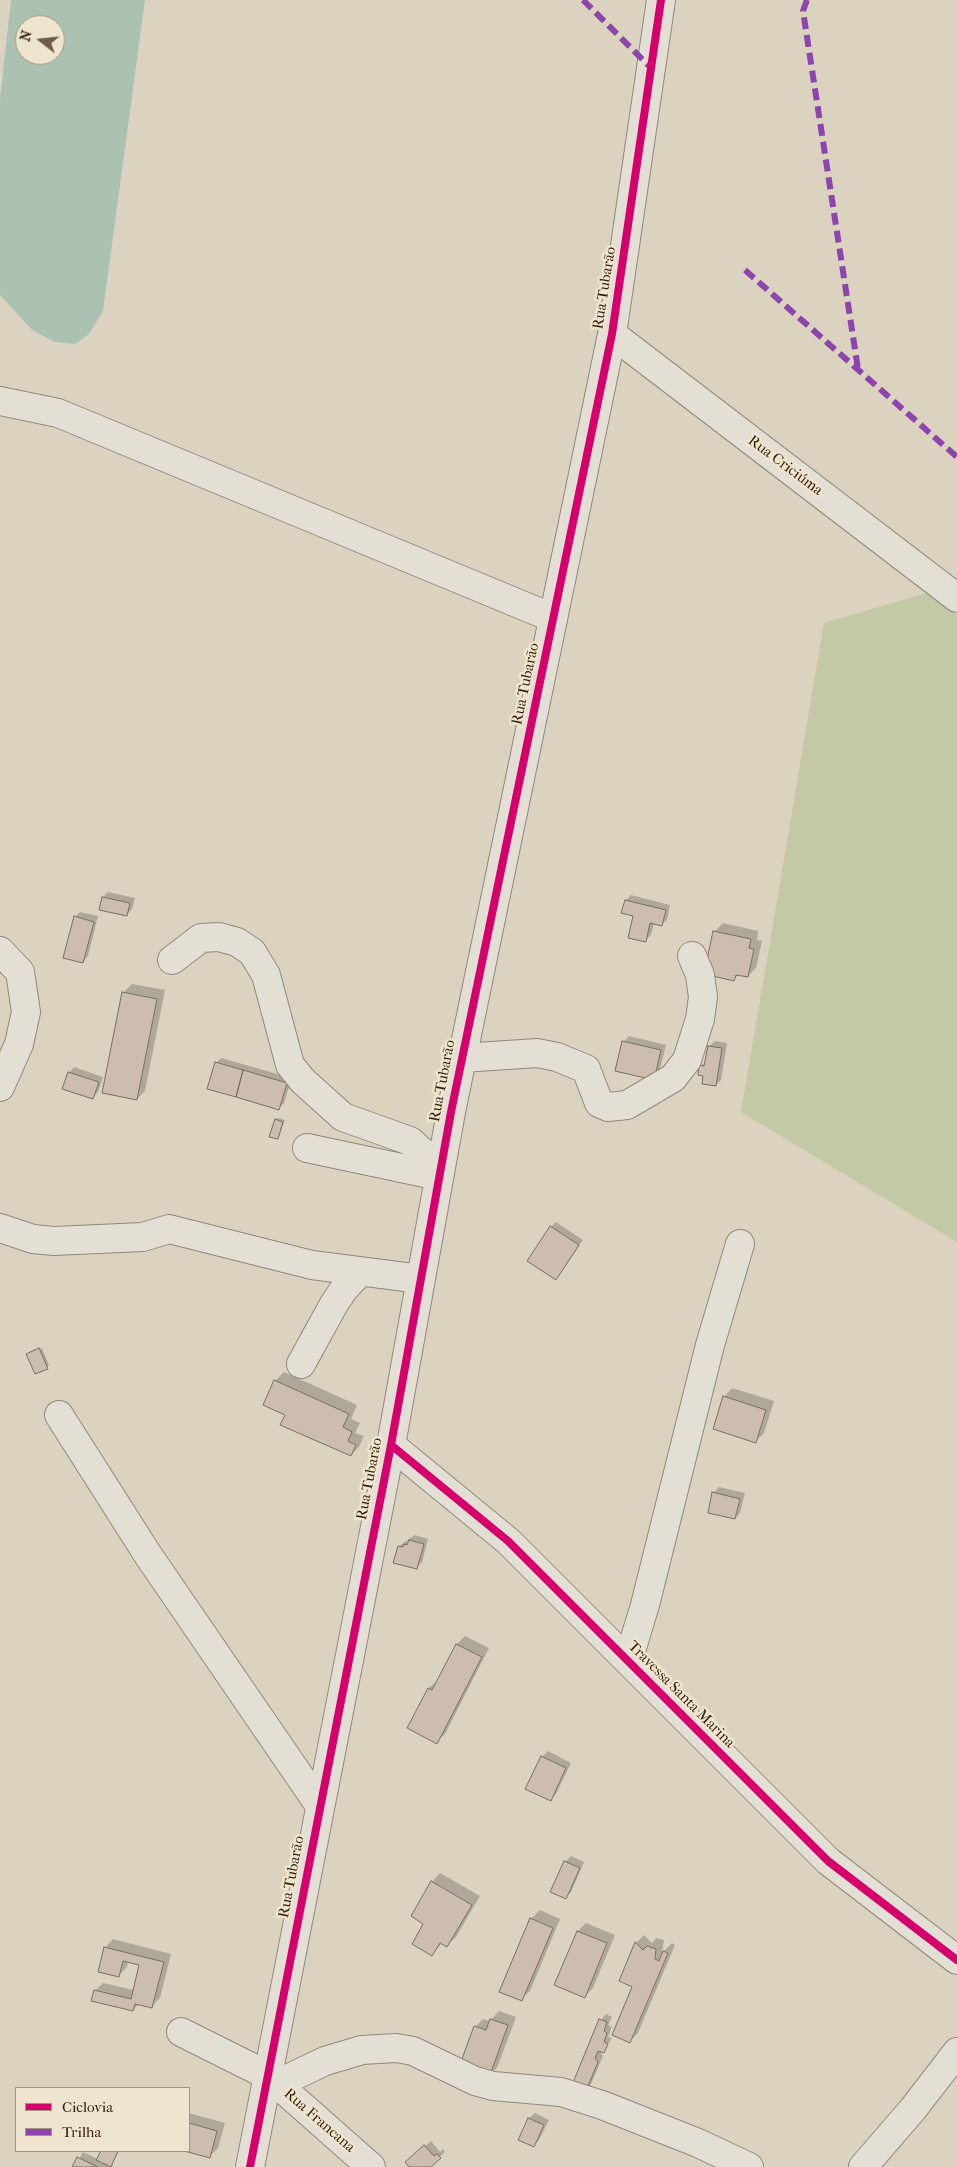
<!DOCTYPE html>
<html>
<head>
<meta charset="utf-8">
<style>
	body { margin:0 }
	#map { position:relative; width:957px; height:2167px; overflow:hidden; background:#dbd3c0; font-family:"IM FELL French Canon",serif }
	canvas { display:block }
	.legend { position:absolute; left:15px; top:2087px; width:175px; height:65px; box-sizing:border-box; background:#efe5ce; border:1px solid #a39580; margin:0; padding:6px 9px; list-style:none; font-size:15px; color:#321c0c }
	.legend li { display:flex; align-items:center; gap:10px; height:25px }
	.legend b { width:25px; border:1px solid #a39580 }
	.north { position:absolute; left:15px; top:15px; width:50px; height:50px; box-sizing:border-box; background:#efe5ce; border:1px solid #a39580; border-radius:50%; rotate:286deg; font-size:14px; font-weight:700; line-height:20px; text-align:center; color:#321c0c }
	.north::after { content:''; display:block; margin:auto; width:18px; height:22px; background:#6d5c4b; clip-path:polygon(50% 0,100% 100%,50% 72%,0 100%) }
</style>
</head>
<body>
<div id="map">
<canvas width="957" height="2167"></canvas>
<ul class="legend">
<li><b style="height:6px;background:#d6006c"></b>Ciclovia</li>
<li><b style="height:6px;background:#8e44ad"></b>Trilha</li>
</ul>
<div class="north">N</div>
</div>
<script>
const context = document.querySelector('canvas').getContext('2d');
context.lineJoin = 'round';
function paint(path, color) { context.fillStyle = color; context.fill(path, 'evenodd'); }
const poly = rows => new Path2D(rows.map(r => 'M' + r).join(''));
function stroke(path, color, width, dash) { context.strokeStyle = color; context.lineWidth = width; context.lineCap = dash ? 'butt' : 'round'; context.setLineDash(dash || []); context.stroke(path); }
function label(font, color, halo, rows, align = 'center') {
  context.font = font + ' "IM FELL French Canon",serif'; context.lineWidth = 5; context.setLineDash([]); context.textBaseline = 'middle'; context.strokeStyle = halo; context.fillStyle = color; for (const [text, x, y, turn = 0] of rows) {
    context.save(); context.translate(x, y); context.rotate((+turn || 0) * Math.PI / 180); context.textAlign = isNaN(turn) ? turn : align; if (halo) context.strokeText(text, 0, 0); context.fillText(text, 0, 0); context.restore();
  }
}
const green = poly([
	[930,592,957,615,957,1242,741,1112,824,623]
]);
const water = poly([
	[11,0,145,0,103,311,89,334,75,344,55,342,32,330,0,295,0,99],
	[25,25,55,25,55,55,25,55]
]);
const shadow = poly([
	[108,892,135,898,132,909,127,915,103,897],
	[631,895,670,905,667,920,661,925,654,923,651,935,645,941,626,900],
	[80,912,98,916,88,956,83,962,75,917],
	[723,923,758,931,757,940,762,941,756,968,748,976,739,974,734,979,714,932],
	[132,984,165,990,145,1091,137,1099,124,992],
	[629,1036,666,1045,659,1073,654,1079,623,1042],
	[715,1041,727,1043,721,1080,716,1085,704,1075,701,1066,707,1060,709,1046],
	[221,1058,292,1078,284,1103,279,1108,216,1063],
	[74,1067,103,1077,98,1092,92,1098,69,1073],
	[278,1118,285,1120,278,1138,276,1120],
	[556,1222,583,1240,556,1279,551,1227],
	[42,1348,49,1365,47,1368,29,1354],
	[284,1372,357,1405,351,1419,360,1423,355,1433,364,1436,359,1447,351,1455,286,1415,275,1381],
	[732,1388,774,1401,764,1433,756,1441,724,1397],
	[719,1487,745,1493,740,1513,735,1518,713,1493],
	[415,1535,428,1539,422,1562,416,1568,399,1546],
	[465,1636,489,1648,445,1734,436,1742,408,1728,429,1688,438,1680,457,1644],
	[548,1751,571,1763,556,1794,550,1800,542,1757],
	[571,1856,584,1862,571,1892,566,1897,552,1891,565,1862],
	[440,1873,480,1896,456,1937,447,1945,442,1943,432,1954,425,1923,412,1916,432,1882],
	[540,1910,560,1919,530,1991,521,1999,531,1919],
	[586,1923,615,1935,593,1988,584,1997,578,1931],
	[644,1935,652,1943,656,1938,664,1940,662,1953,672,1943,675,1945,638,2033,630,2041,634,1986,620,1980,636,1943],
	[113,1939,171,1954,160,1998,152,2006,140,2003,133,2010,95,1991,103,1983,134,1990,141,1964,128,1961,127,1967,118,1976,105,1948],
	[499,2011,516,2017,497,2068,488,2076,475,2027,483,2019,490,2021],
	[606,2014,612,2017,608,2025,612,2027,608,2037,612,2038,603,2052,598,2049,603,2056,591,2084,586,2090,601,2020],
	[189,2113,225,2123,218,2148,209,2157,188,2151],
	[535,2113,549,2120,539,2140,534,2145,520,2139,529,2118],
	[431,2141,440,2152,443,2149,445,2152,429,2167,411,2167,412,2157],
	[102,2151,119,2151,110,2165,114,2167,74,2167,83,2152,98,2159]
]);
const building = poly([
	[102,897,130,903,127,916,99,910,102,897],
	[625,900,666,910,662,926,650,923,646,942,628,938,633,916,621,913,625,900],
	[74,916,94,922,83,963,63,958,74,916],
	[713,931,751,939,749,948,754,949,748,977,736,975,734,981,704,974,713,931],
	[122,992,157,999,137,1100,102,1093,122,992],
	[622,1041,661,1050,654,1080,615,1071,622,1041],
	[708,1046,722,1048,716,1086,702,1084,703,1076,698,1075,699,1065,704,1066,708,1046],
	[215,1062,243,1070,236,1097,207,1089,215,1062],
	[243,1070,287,1083,279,1110,236,1097,243,1070],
	[68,1072,99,1082,93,1099,62,1089,68,1072],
	[275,1119,283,1122,278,1139,269,1137,275,1119],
	[550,1226,579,1245,556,1280,527,1261,550,1226],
	[39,1348,48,1369,35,1374,26,1354,39,1348],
	[274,1380,349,1414,343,1427,352,1432,348,1441,356,1445,351,1456,280,1425,285,1415,263,1405,274,1380],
	[723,1396,766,1410,756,1443,713,1429,723,1396],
	[712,1492,740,1499,735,1519,708,1513,712,1492],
	[409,1540,424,1544,417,1569,393,1563,398,1546,403,1547,404,1544,407,1545,409,1540],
	[456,1644,482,1657,437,1744,407,1728,428,1688,432,1690,456,1644],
	[541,1756,566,1768,551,1801,525,1789,541,1756],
	[564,1861,580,1868,566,1899,550,1892,564,1861],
	[431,1881,472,1905,447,1947,440,1943,432,1956,412,1944,423,1924,411,1916,431,1881],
	[530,1918,553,1928,522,2001,499,1992,530,1918],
	[577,1931,607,1943,585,1998,554,1985,577,1931],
	[635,1942,643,1950,647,1946,656,1949,655,1959,659,1961,663,1951,668,1953,630,2043,612,2035,632,1987,619,1981,635,1942],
	[104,1947,164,1962,152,2008,135,2004,133,2011,91,2001,94,1990,131,1999,139,1965,123,1961,119,1977,98,1972,104,1947],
	[490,2019,508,2025,489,2078,459,2067,474,2026,486,2030,490,2019],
	[599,2019,607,2022,604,2031,607,2033,604,2042,608,2044,604,2053,598,2051,595,2058,598,2062,586,2091,572,2085,599,2019],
	[528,2118,544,2125,534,2147,518,2140,528,2118],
	[189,2123,217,2131,210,2158,184,2151,189,2151,189,2123],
	[424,2145,434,2156,437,2154,441,2158,431,2167,409,2167,405,2162,424,2145],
	[101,2151,118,2151,111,2167,96,2160,101,2151],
	[77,2157,98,2167,72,2167,77,2157]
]);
const minor = poly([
	[612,334,957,598],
	[0,401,58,413,553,618],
	[0,951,20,972,26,1012,19,1044,0,1087],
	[172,960,201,938,219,937,237,942,252,952,266,975,290,1065,303,1081,343,1117,410,1141,430,1159,439,1176],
	[462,1058,537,1053,557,1057,586,1069,599,1103,608,1107,627,1105,673,1078,687,1060,700,1019,703,997,700,975,692,956],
	[307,1148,439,1176],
	[0,1228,33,1239,54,1241,143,1237,169,1229,312,1265,421,1279],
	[301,1364,334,1304,344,1289,360,1272],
	[59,1415,148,1555,320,1806],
	[391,1445,508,1541,828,1861,957,1960],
	[628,1661,645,1605,710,1345,740,1244],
	[181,2032,267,2075,371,2167],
	[277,2084,325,2061,362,2050,396,2048,413,2051,475,2081,493,2086,561,2092,602,2105,698,2143,749,2167],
	[250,2167,391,1445,451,1112,612,334,661,0],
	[863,2167,913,2109,957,2052]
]);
const quiet = poly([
	[583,0,652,69],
	[807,0,803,11,858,369],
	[745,270,957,457]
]);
const cycleway = poly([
	[391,1445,508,1541,828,1861,957,1960],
	[250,2167,391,1445,451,1112,612,334,661,0]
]);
const streetNames = [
	["Rua Tubarão",605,288,-81],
	["Rua Criciúma",785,466,37],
	["Rua Tubarão",526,684,-78],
	["Rua Tubarão",443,1081,-79],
	["Rua Tubarão",370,1479,-79],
	["Travessa Santa Marina",681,1695,45],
	["Rua Tubarão",292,1877,-79],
	["Rua Francana",319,2121,41]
];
paint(green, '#c3c8a6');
paint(water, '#abc2b3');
paint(shadow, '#0003');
paint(building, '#cdbdae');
stroke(building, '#776f64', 1);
stroke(minor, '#90887b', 30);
stroke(minor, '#e3dfd5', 28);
stroke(quiet, '#8e44ad', 6, [12, 6]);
stroke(cycleway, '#d6006c', 8);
label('15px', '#321c0c', '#efe5ce', streetNames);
</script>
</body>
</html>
